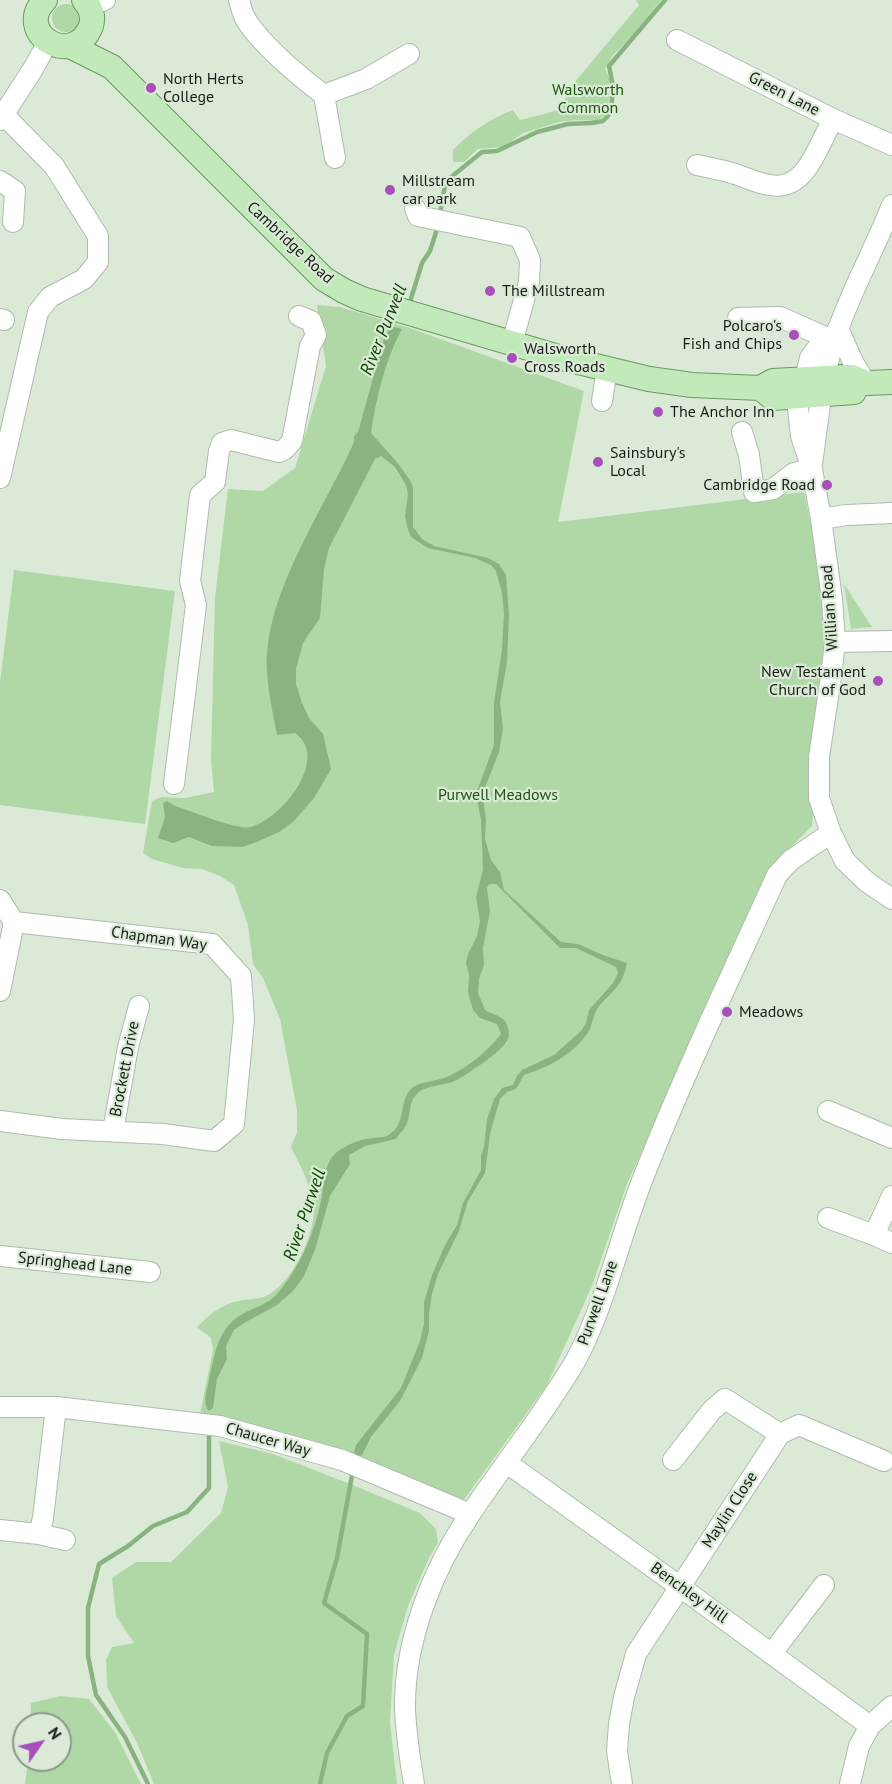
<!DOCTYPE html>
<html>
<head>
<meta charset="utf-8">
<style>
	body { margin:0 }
	#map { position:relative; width:892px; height:1784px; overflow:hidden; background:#dbead7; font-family:"PT Sans",sans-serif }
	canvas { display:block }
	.north { position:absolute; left:12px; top:1712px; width:60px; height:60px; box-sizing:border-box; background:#dbead7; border:2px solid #8d988a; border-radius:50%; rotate:56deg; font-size:16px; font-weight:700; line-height:24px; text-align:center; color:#181e17 }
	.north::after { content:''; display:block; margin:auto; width:21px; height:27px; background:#a84fbc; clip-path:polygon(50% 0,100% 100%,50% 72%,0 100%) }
</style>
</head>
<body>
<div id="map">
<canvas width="892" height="1784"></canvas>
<div class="north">N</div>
</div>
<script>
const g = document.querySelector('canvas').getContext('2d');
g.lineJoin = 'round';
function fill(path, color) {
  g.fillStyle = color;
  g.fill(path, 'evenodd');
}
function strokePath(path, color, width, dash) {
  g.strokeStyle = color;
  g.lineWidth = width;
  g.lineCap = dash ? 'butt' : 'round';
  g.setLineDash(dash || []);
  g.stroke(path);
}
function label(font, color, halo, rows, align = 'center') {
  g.font = font + ' "PT Sans",sans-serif';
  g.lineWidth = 4.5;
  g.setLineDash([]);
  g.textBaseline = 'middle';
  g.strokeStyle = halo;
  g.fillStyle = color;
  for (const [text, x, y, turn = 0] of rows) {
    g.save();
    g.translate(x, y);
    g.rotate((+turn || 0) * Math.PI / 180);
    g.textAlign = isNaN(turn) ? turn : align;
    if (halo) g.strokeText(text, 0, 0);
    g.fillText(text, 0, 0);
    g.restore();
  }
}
fill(new Path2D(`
	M 636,0 L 661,0 L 635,32 L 612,57 L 605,69 L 611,82 L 607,114 L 597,121 L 577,120 L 559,122 L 523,133 L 503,147 L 478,149 L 464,162 L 453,162 L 453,150 C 470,132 490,119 513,110 L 520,120 L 541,115 L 561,109 L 569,89 L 639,5 Z
	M52 18a14 14 0 1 1 28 0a14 14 0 1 1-28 0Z
	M 317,305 L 340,307 L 410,328 L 584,391 L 558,522 L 804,492 L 821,573 L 827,651 L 812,826 L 773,865 L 627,1184 L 592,1286 L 547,1385 L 463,1501 L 200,1414 L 213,1350 L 211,1338 L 197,1327 C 211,1313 223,1303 243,1300 C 250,1299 260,1299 266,1296 C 293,1284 320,1226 313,1198 C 308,1180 299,1163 291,1147 L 297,1132 L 297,1110 L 280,1019 L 263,978 L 253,964 L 248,925 L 234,885 L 220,876 L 202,869 L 183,868 L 152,859 L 143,853 L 152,801 L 161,797 L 185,798 L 214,792 L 211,760 L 215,597 L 228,489 L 263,491 L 295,468 L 326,366 Z
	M 14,570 L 175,591 L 145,824 L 0,805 L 0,682 Z
	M 844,584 L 872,627 L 851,629 Z
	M 219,1441 L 273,1454 L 350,1484 L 420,1513 L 436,1529 L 438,1543 L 429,1558 L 408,1606 L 394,1655 L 390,1722 L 397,1784 L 154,1784 L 137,1743 L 107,1687 L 106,1660 L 112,1647 L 134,1643 L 116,1616 L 112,1578 L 136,1562 L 171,1562 L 221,1513 L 228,1487 Z
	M 60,1696 L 89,1699 L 115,1732 L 141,1784 L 25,1784 L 28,1760 L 60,1760 L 60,1724 L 30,1724 L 31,1703 Z`), '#b0d8a7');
fill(new Path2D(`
	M 391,326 L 402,329 C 385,360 376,399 371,433 L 396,461 L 410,480 L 413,487 L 413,527 L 422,539 L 434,546 L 488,558 L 499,564 L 506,575 L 509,615 L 507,662 L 500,702 L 503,729 L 499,752 L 484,790 L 483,798 L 486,820 L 485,839 L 491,860 L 500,872 L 504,890 L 561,942 L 578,944 L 603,955 L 627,963 C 622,987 615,988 600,1005 C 594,1011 593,1023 589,1031 C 574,1054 549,1067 524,1075 L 516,1089 L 507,1092 L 500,1099 L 490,1134 L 485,1173 L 468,1201 L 459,1231 L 438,1274 L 432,1294 L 429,1315 L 429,1331 L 422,1358 L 400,1401 L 371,1437 L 362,1455 L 357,1458 L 354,1452 L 356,1445 L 401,1388 L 420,1341 L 424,1324 L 424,1302 L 432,1275 L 445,1245 L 457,1225 L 463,1203 L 481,1170 L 481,1156 L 484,1147 L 487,1119 L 494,1099 L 502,1088 L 513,1085 L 517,1076 L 522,1070 L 554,1055 L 581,1031 L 586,1023 L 589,1010 L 613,983 L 618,973 L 616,967 L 576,948 L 560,948 L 496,884 L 489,884 L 487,888 L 490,911 L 483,948 L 484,965 L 479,979 L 478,993 L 485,1010 C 491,1014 500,1015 505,1021 C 508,1025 510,1033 508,1039 C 503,1051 469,1073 457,1080 C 445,1086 428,1084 418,1093 C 408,1102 411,1113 407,1123 C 405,1129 399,1134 396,1139 L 365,1146 L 349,1155 L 350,1164 L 330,1196 L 315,1250 L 304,1276 L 293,1291 L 277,1305 L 246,1322 L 234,1330 L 226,1346 L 227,1359 L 217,1379 L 213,1408 L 209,1411 C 202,1403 207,1390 209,1380 C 215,1352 218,1326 246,1312 C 257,1307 269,1303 277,1294 C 301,1266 315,1232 322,1196 C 324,1183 324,1168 332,1157 C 341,1146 360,1139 373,1138 C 379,1137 386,1138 390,1134 C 406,1123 399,1103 410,1090 C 418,1081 433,1082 444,1078 C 465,1070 487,1052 501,1034 L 497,1024 L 480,1018 L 473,1010 L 468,992 L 469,975 L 466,963 L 468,954 L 477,936 L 480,921 L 476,897 L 483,869 L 481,820 L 476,794 L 494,745 L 494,702 L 502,650 L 504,613 L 502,593 L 496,571 L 491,565 L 475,558 L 428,548 L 411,537 L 408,530 L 405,516 L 408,494 L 406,485 L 395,467 L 381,456 L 375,459 L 329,548 L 324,569 L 320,618 L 303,643 L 296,669 L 296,684 L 302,703 L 309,718 L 323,734 L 331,769 L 314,798 L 294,821 L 279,832 L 257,842 L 242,847 L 212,846 L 189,837 L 173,843 L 158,838 L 165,817 L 163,803 L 167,801 L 175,806 C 192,811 236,830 250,827 C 281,820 331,758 295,733 L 277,735 C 273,714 268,692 267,671 C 263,595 324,510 354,442 L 354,436 L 358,432 L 384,339 Z`), '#89b480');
strokePath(new Path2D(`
	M 440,214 L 445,185 L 450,178 L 482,152 L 497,151 L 537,132 L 568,124 L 592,123 L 603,121 L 607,117 L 611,111 L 613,86 L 609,66 L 665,0
	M 409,305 L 422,263 L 430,251 L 438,226
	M 148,1784 L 125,1737 L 96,1695 L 88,1656 L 88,1608 L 99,1564 L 128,1546 L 153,1526 L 187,1512 L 209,1488 L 209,1430
	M 320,1784 L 327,1753 L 347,1716 L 363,1706 L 367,1634 L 324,1603 L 337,1558 L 353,1470`), '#89b480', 4.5);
const minor = new Path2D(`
	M 239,0 C 241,6 242,13 245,18 C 260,44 300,77 324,95 L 335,158
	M 89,6 L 105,0
	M 677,40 L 833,119 L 892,145
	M 324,95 L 366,79 L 409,54
	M 0,120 L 33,69 L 48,42
	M 697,165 C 710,168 725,170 738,175 C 765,185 788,197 809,165 C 818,151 825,134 833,119
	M 0,181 L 15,191 L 13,222
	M 415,208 L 418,216 L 520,237 L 530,260 L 529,282 L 512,343
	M 738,318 L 780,317 L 834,341
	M 0,319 L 4,320
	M 838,328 L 853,362 L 866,383
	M 834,341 L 818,347 L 810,358 L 798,409 L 801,436 L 812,469 L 821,519 L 832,599 L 835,642 L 831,677 L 819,757 L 819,798 L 831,833 L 845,861 L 867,882 L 892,899
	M 602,401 L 607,369
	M 742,432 L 749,455 L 754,492 L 773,489 L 794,473 L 812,469
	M 812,464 C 818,423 821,381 834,341 C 849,294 874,251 892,205
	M 0,478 L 38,312 L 50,297 L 84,279 L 98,262 L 98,236 L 54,166 L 4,115
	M 821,519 L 847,515 L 892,513
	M 835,642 L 892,641
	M 174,784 L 196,605 L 190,581 L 200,495 L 215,482 L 219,451 L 222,443 L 231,440 L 279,452 L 285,449 L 292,441 L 310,346 L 316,335 L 311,321 L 299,316
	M 0,900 L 14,922
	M 0,991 L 14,922
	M 828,1111 L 892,1138
	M 0,1121 L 62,1129 L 163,1134 L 214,1141 L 234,1124 L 244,1019 L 241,976 L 212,944 L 14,922
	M 113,1131 L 128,1047 L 139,1006
	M 892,1196 L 874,1235 L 892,1243
	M 828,1218 L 874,1235
	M 0,1256 L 150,1272
	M 0,1407 L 56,1407 L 220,1426 L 342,1460 L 470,1514
	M 673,1460 L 712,1410 L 725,1399 L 780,1434
	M 507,1463 L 679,1586 L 870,1726
	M 0,1530 L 39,1534 L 43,1518 L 56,1407
	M 39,1534 L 65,1540
	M 772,1653 L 824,1585
	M 414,1784 C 410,1759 406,1735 405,1709 C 404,1641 433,1568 471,1513 C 499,1471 530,1432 557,1390 C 564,1379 572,1368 578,1356 C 607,1300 621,1232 645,1173 C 685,1072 732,974 777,875 L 791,860 L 831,833
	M 622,1784 L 617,1751 L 619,1724 L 624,1697 L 636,1654 L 780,1434 L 799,1425 L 884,1461
	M 850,1784 L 859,1746 L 870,1726 L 892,1706`);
const major = new Path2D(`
	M 45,0 C 13,33 73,70 91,26 C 94,16 91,8 84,0
	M 70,46 L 112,67 L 324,279 L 344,291 L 362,299 L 562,358 L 649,379 L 692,385 L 760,388 L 773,381 L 844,377 L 852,377 L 866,383 L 892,382
	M 760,388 L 773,398 L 854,392`);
strokePath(minor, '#adbcaa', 22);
strokePath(major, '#6b9962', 26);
strokePath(minor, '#fff', 20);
strokePath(major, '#c1e9b9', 24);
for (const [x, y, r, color] of [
	[151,88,6,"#a84fbc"],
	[390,190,6,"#a84fbc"],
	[490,291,6,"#a84fbc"],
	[794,335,6,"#a84fbc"],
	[512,358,6,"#a84fbc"],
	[658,412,6,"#a84fbc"],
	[598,462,6,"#a84fbc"],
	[827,485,6,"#a84fbc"],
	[878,681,6,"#a84fbc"],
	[727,1012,6,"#a84fbc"]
]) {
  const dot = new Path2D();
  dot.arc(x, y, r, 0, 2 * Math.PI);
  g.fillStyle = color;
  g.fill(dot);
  strokePath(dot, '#dbead7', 2);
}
label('16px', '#181e17', '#dbead7', [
	["North Herts",163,79],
	["College",163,97],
	["Millstream",402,181],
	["car park",402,199],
	["The Millstream",502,291],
	["Polcaro's",782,326,"right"],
	["Fish and Chips",782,344,"right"],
	["Walsworth",524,349],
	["Cross Roads",524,367],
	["The Anchor Inn",670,412],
	["Sainsbury's",610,453],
	["Local",610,471],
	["Cambridge Road",815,485,"right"],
	["New Testament",866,672,"right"],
	["Church of God",866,690,"right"],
	["Meadows",739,1012]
], 'left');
label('16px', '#1d560f', '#dbead7', [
	["Walsworth",588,90],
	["Common",588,108],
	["Purwell Meadows",498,795]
]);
label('16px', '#181e17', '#dbead7', [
	["Green Lane",784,94,27],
	["Cambridge Road",290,243,43],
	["Willian Road",830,608,-94],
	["Chapman Way",159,939,8],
	["Brockett Drive",125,1069,-79],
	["Springhead Lane",75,1264,6],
	["Purwell Lane",598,1303,-70],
	["Chaucer Way",268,1440,16],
	["Maylin Close",730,1510,-57],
	["Benchley Hill",689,1593,36]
]);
label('italic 18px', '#0d4800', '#dbead7', [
	["River Purwell",384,330,-68],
	["River Purwell",305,1215,-71]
]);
</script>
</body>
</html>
